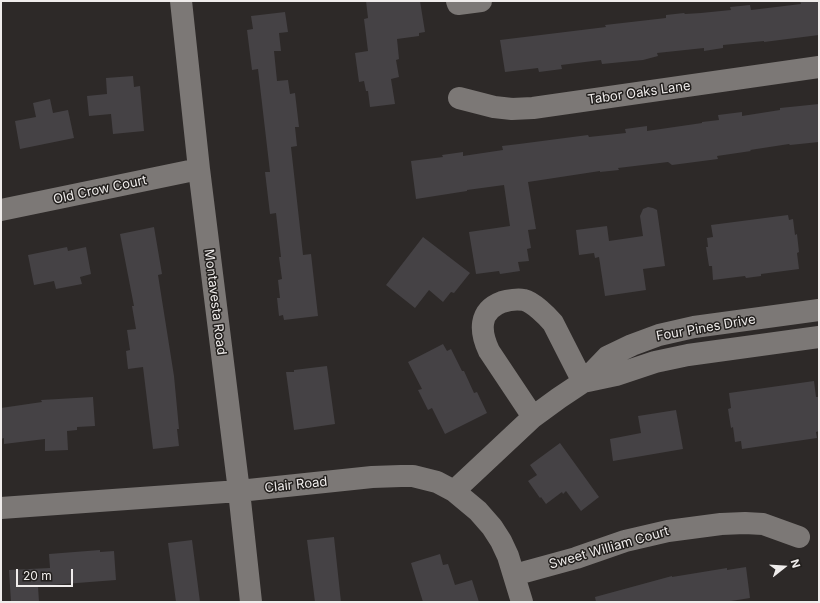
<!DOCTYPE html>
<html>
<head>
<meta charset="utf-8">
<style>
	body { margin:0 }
	#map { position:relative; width:820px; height:603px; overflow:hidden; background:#2d2928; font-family:Inter,sans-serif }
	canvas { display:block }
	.frame { position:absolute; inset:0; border:2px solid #efeceb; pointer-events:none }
	.north { position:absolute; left:764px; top:547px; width:40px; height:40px; -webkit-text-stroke:3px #23201e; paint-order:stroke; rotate:73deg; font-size:11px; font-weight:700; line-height:16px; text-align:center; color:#efeceb }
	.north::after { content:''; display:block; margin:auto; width:14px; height:18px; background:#efeceb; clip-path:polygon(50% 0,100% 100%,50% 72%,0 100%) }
	.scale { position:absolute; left:16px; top:569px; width:57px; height:18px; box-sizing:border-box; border:2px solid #efeceb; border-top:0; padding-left:5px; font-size:12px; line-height:14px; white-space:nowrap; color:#efeceb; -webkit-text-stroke:3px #23201e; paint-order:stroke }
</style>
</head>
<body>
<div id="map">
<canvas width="820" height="603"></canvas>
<div class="frame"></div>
<div class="north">N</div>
<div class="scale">20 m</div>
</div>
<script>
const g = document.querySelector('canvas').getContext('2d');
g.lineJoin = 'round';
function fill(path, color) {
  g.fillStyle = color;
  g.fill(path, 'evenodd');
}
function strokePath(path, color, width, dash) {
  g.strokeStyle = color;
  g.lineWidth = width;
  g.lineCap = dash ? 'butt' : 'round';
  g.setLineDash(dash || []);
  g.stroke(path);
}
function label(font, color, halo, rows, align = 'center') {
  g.font = font + ' Inter,sans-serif';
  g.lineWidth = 3;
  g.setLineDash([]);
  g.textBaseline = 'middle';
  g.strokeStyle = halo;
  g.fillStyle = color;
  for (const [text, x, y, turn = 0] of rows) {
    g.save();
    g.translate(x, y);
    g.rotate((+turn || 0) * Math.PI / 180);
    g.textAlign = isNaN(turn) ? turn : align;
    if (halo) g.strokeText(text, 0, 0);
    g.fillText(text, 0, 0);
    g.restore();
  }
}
fill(new Path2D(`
	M 366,1 L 420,1 L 425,32 L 419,33 L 419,36 L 397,39 L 399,59 L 396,60 L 399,77 L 391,79 L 395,104 L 370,107 L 368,91 L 366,91 L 364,81 L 359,82 L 355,53 L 368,51 L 364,19 L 368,18 Z
	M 800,1 L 819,1 L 819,35 L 764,42 L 764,41 L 723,45 L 723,48 L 704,51 L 704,48 L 657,53 L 658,56 L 643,60 L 602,64 L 601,60 L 561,65 L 562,69 L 539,72 L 538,68 L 505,72 L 500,40 L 606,27 L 605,25 L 666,18 L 666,15 L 684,13 L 685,14 L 701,13 L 731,10 L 730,7 L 750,5 L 751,10 L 801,4 Z
	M 285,12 L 288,32 L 279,33 L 281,51 L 274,51 L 277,81 L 288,80 L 290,94 L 295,93 L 299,127 L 295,127 L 297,146 L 291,147 L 303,255 L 311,254 L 318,316 L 284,320 L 283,315 L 279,316 L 277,298 L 280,298 L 278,280 L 282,279 L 279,257 L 281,257 L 276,213 L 270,214 L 265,172 L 270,172 L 258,69 L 252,70 L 247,30 L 253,29 L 251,16 Z
	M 133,76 L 134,87 L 140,86 L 144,131 L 113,134 L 111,114 L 89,116 L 87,96 L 107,94 L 106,78 Z
	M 50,99 L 53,113 L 68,110 L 74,138 L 20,149 L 15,121 L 36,117 L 33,103 Z
	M 819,104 L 819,142 L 790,145 L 789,144 L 750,150 L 751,151 L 717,156 L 718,159 L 672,165 L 668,162 L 618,168 L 619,170 L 600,172 L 600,171 L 528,182 L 536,229 L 528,230 L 531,248 L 527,249 L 529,261 L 518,262 L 520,271 L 500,274 L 499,271 L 476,274 L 469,232 L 510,226 L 504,185 L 467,190 L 467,191 L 416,199 L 411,161 L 443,157 L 442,155 L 463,152 L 463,156 L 503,150 L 502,146 L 519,144 L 588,135 L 589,137 L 626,133 L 625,129 L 647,126 L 647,131 L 702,123 L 702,122 L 719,120 L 718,115 L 742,112 L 742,116 L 780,110 L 780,108 Z
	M 648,207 L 653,208 L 657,210 L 665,266 L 643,269 L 646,290 L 605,296 L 599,257 L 595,258 L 594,253 L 579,255 L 576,230 L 607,226 L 609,241 L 643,236 L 640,216 L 643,209 Z
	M 788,215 L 789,220 L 793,219 L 795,235 L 797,234 L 799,252 L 797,253 L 799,269 L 761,274 L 761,276 L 746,278 L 745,276 L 713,280 L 712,266 L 709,266 L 706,247 L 708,247 L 707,238 L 713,237 L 711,225 Z
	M 154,227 L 162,274 L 158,275 L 174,376 L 179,429 L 177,429 L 179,446 L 153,449 L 143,367 L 128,369 L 126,351 L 130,350 L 127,330 L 136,329 L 132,306 L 134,306 L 120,234 Z
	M 423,237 L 470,273 L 454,293 L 451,292 L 443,302 L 429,290 L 415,308 L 386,285 Z
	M 67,247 L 68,251 L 86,247 L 91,274 L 80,277 L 82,284 L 56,289 L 54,281 L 34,285 L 28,255 Z
	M 443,344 L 447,351 L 451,349 L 462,371 L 464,371 L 474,393 L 477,392 L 487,413 L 445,434 L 432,408 L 428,410 L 418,390 L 422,389 L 408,362 Z
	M 327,366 L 335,424 L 294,430 L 286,372 L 294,372 L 294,370 Z
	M 814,381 L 816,397 L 818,397 L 819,404 L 819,431 L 816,432 L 817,438 L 742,449 L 741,441 L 735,442 L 733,427 L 731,428 L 728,409 L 731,408 L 729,393 Z
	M 93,397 L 95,426 L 77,427 L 77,430 L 67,431 L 68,450 L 45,451 L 45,439 L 4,444 L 4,438 L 1,439 L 1,408 L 42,402 L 41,400 Z
	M 676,410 L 683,449 L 613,461 L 610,439 L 641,433 L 638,416 Z
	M 560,443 L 599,497 L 581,511 L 566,491 L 563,494 L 562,492 L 546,504 L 541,497 L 540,498 L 528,481 L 537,475 L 530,465 Z
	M 334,537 L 341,602 L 315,602 L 307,540 Z
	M 192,540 L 200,602 L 176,602 L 168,543 Z
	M 100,550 L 100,552 L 114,551 L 116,580 L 38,586 L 39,602 L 11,602 L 9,570 L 50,568 L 49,554 Z
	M 440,554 L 443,565 L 448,564 L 455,585 L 472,580 L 479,602 L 423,602 L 411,563 Z
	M 746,567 L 750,598 L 725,602 L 596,602 L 595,597 L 672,576 L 672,577 L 727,568 L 727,570 Z`), '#454245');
strokePath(new Path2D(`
	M 181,1 L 199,169 L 239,491 L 251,602
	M 457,1 L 458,4 L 481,1
	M 459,98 L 494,107 L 512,109 L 533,108 L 819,67
	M 1,210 L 199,169
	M 583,382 L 616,375 L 655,362 L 688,355 L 819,337
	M 533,417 L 489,351 C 480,332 478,311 502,302 C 508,300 518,299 524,300 C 533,302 547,316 553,323 L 583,382
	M 454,491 L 533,417 L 559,398 L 583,382 L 607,357 L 632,345 L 659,335 L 694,327 L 819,310
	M 1,508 L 239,491 L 372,477 L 401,476 L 413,476 L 437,482 L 454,491 L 478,511 L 492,527 L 501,541 L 508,556 L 522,602
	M 514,575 L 576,558 L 625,541 L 668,531 L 721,524 L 745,523 L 763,524 L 799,537`), '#7c7876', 22);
label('13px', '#efeceb', '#23201e', [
	["Tabor Oaks Lane",639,93,-8],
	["Old Crow Court",100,190,-12],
	["Montavesta Road",215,302,83],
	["Four Pines Drive",706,328,-10],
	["Clair Road",296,485,-6],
	["Sweet William Court",609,548,-16]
]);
</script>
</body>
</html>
